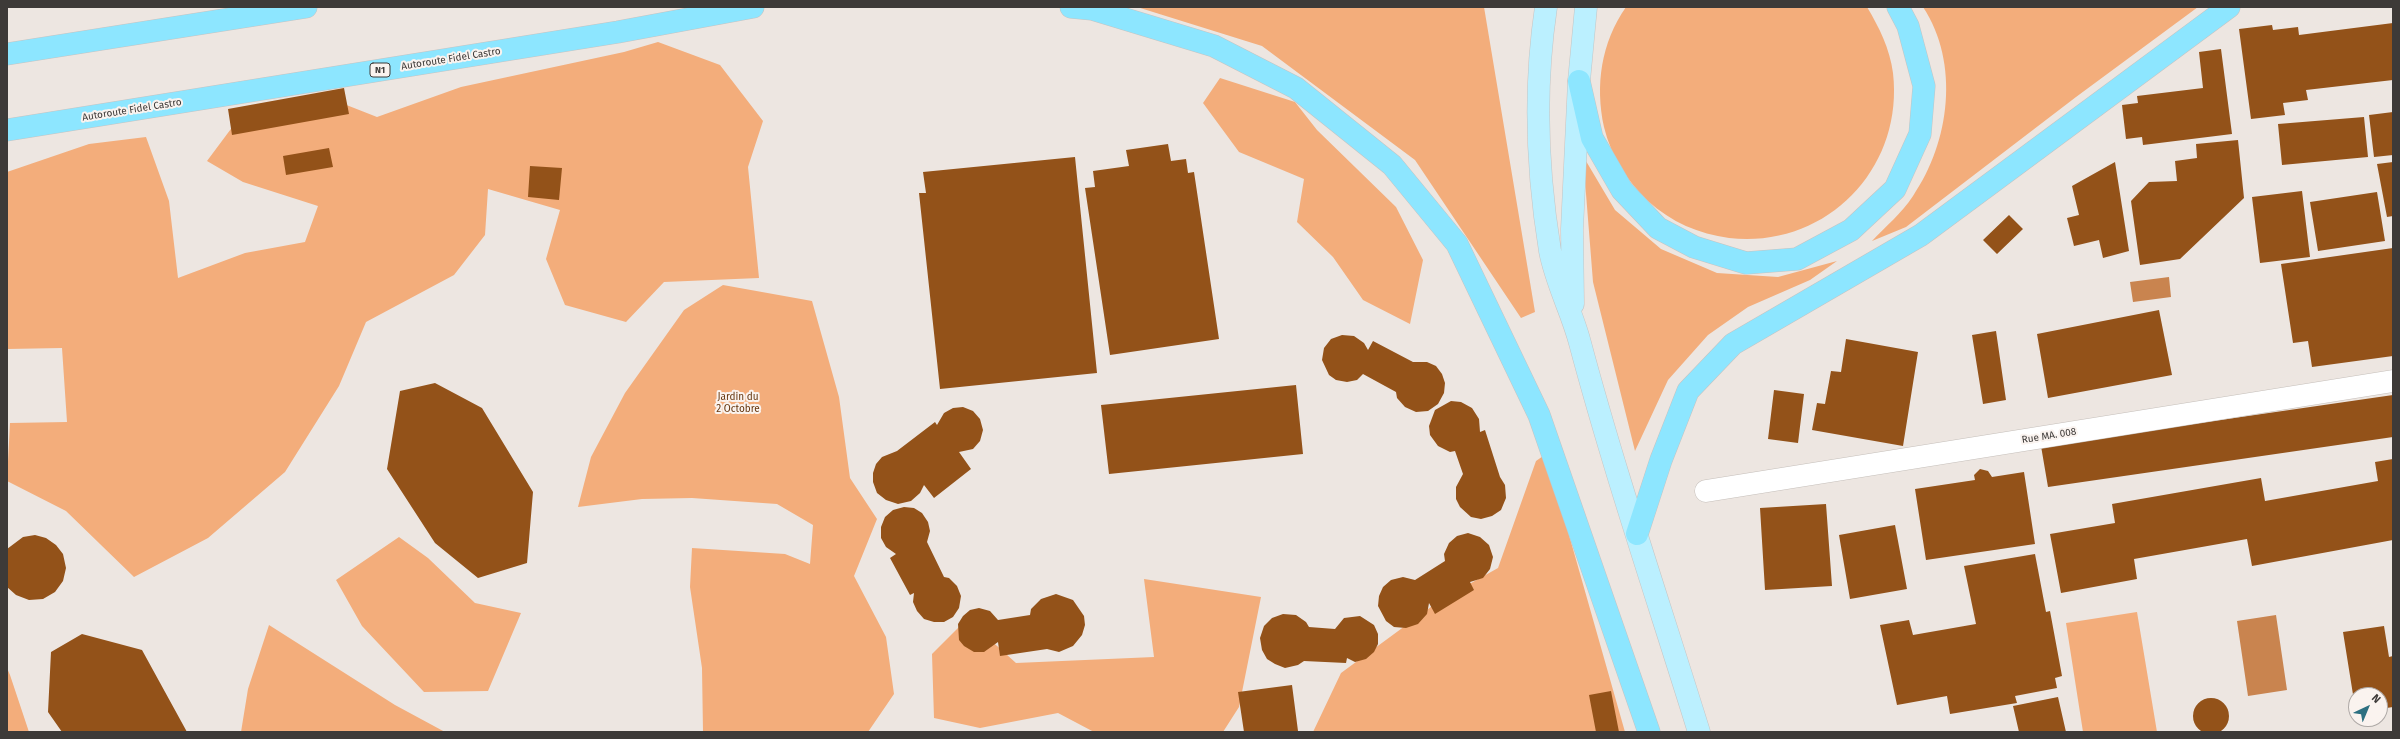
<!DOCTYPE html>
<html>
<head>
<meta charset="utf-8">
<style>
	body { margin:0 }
	#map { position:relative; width:2400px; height:739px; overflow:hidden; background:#ede6e1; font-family:"Fira Sans",sans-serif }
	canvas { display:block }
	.frame { position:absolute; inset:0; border:8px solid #3d3a38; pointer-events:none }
	.north { position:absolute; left:2348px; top:687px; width:40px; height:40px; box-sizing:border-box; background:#faf3ef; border:1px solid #aea9a6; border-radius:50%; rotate:44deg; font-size:11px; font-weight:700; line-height:16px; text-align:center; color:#3d3a38 }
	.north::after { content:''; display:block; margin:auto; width:14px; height:18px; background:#2d7081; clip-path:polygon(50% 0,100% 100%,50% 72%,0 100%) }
</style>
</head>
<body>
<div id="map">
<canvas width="2400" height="739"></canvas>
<div class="frame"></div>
<div class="north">N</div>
</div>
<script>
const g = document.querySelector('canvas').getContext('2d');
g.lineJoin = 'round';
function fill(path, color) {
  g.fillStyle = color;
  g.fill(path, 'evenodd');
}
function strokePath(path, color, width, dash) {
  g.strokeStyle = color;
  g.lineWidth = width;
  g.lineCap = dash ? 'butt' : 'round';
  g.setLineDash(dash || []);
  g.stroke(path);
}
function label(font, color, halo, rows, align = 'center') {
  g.font = font + ' "Fira Sans",sans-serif';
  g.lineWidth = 4;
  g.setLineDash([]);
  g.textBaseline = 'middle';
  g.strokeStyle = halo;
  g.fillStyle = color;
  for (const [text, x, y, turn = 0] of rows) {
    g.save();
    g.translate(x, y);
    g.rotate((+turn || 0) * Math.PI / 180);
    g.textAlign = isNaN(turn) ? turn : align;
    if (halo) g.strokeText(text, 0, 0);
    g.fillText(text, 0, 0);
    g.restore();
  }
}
fill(new Path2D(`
	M 1137,7 L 1484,7 L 1535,312 L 1521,318 L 1415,160 L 1262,46 Z
	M 1626,7 L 1867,7 C 1879,27 1890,49 1893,73 C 1904,169 1826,249 1729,238 C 1699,234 1671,222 1648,201 C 1627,181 1611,156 1604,127 C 1595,85 1601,43 1626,7 Z
	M 1923,7 L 2198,7 L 2076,97 L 1906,227 L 1872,241 C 1885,227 1902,213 1913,196 C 1950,142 1960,63 1923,7 Z
	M 658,42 L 720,65 L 763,121 L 748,167 L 759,278 L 664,282 L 626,322 L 565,305 L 546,259 L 560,210 L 488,189 L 485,235 L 454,275 L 366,322 L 339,386 L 285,472 L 208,538 L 134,577 L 66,511 L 7,481 L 10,423 L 67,422 L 62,348 L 7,349 L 7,172 L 89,144 L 146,137 L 169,201 L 178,278 L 245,253 L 305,242 L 318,206 L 243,182 L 207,161 L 245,110 L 321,95 L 377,117 L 461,87 L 624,52 Z
	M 1220,78 L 1295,102 L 1317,130 L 1396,207 L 1423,260 L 1410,324 L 1363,300 L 1333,257 L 1297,222 L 1304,179 L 1239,152 L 1203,103 Z
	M 1583,156 L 1615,210 L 1661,249 L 1717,273 L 1778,277 L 1837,261 L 1810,280 L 1748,307 L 1708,335 L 1668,380 L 1635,451 L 1593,282 Z
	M 723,285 L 812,301 L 839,397 L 850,478 L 877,519 L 854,576 L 886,637 L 894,694 L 868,732 L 703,732 L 702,668 L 690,587 L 692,548 L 785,554 L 810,564 L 813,525 L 777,504 L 692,498 L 642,499 L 578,507 L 591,457 L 625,393 L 684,310 Z
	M 1546,454 L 1625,732 L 1313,732 L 1341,673 L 1439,601 L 1498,568 L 1536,461 Z
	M 399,537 L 428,558 L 475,603 L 521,613 L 488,691 L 424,692 L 362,626 L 336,580 Z
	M 1144,579 L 1261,597 L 1239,707 L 1223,732 L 1094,732 L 1058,713 L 980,728 L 934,718 L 932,654 L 967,619 L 1016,663 L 1154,657 Z
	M 2137,612 L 2157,732 L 2083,732 L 2066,623 Z
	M 269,625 L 395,705 L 445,732 L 241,732 L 248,689 Z
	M 7,668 L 10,675 L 29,732 L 7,732 Z`), '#f3ad7b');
fill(new Path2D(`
	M 2169,277 L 2171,297 L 2133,302 L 2130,282 Z
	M 2276,615 L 2287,690 L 2248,696 L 2237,621 Z`), '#c9844f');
fill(new Path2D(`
	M 2393,23 L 2393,80 L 2306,90 L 2308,100 L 2283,103 L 2285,115 L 2251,119 L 2239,29 L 2272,25 L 2273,30 L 2298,27 L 2299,35 Z
	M 2221,49 L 2232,134 L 2143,145 L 2142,137 L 2126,139 L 2122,105 L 2138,103 L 2137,96 L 2203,88 L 2199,52 Z
	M 344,88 L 349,114 L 232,135 L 228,109 Z
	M 2393,112 L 2393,155 L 2374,157 L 2369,115 Z
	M 2364,117 L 2368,157 L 2282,165 L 2278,124 Z
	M 2238,140 L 2244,198 L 2180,259 L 2140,265 L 2131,201 L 2149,182 L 2177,181 L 2175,161 L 2197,158 L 2196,144 Z
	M 1168,144 L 1171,161 L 1186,159 L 1188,173 L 1194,172 L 1219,339 L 1110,355 L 1085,188 L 1095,187 L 1093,171 L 1129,166 L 1126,150 Z
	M 329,148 L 333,167 L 286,175 L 283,156 Z
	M 1075,157 L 1097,373 L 940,389 L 919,193 L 926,193 L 923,172 Z
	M 2115,162 L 2129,251 L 2103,258 L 2099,240 L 2074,246 L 2067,218 L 2079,215 L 2072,186 Z
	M 2393,162 L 2393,216 L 2387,217 L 2377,164 Z
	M 530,166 L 562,168 L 559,200 L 528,197 Z
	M 2302,191 L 2310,257 L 2260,263 L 2252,197 Z
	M 2377,192 L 2385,241 L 2318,251 L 2310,202 Z
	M 2009,215 L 2023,229 L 1997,254 L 1983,240 Z
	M 2393,248 L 2393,356 L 2312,367 L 2308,341 L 2293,343 L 2281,264 Z
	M 2159,310 L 2172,375 L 2048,398 L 2037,334 Z
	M 1996,331 L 2006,400 L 1983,404 L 1972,335 Z
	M 1342,335 L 1354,336 L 1364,343 L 1368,350 L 1373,341 L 1413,362 L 1427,362 L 1436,366 L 1442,374 L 1445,383 L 1444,393 L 1438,404 L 1428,411 L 1416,412 L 1405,407 L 1397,398 L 1396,392 L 1363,374 L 1357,380 L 1347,382 L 1336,380 L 1329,375 L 1322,360 L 1324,348 L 1331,339 Z
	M 1846,339 L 1918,352 L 1903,446 L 1812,430 L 1817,403 L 1825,404 L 1831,371 L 1841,372 Z
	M 435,383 L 482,408 L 533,492 L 527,563 L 478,578 L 435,543 L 387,469 L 400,391 Z
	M 1296,385 L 1303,454 L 1109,474 L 1101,405 Z
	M 1774,390 L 1804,394 L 1798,443 L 1768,439 Z
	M 2393,395 L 2393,437 L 2048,487 L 2041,446 Z
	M 1451,401 L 1461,402 L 1472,408 L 1479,419 L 1480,432 L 1485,430 L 1500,477 L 1505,485 L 1506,498 L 1501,510 L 1492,516 L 1481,519 L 1471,517 L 1460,507 L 1456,499 L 1456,487 L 1463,474 L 1455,451 L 1450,452 L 1438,446 L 1430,435 L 1429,426 L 1435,410 Z
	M 963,407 L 973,411 L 980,419 L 983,430 L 980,441 L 973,449 L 959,452 L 971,469 L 934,498 L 924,485 L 920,493 L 911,501 L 898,504 L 886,500 L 877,493 L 873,482 L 873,473 L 876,464 L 882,457 L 897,451 L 935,422 L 937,425 L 944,413 L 953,408 Z
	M 2393,459 L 2393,540 L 2252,566 L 2247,539 L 2134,559 L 2137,579 L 2061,593 L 2050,534 L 2115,523 L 2112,504 L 2261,478 L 2265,501 L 2378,481 L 2375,462 Z
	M 1980,469 L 1988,471 L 1992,477 L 2024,472 L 2035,544 L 1926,560 L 1915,489 L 1975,480 L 1974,475 Z
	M 1826,504 L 1832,586 L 1765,590 L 1760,508 Z
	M 904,507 L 914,508 L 922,513 L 928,522 L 930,531 L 927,542 L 944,577 L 949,578 L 957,586 L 961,596 L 959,608 L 953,617 L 944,622 L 934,622 L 924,619 L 917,611 L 913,602 L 914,593 L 910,595 L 890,558 L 896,554 L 886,547 L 881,538 L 881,527 L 885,517 L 893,510 Z
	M 1895,525 L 1907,589 L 1850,599 L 1839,535 Z
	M 1468,533 L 1480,537 L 1489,545 L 1493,557 L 1490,569 L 1483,578 L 1470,582 L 1474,590 L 1435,614 L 1429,603 L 1427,614 L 1418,624 L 1406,628 L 1394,627 L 1386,621 L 1378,606 L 1379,596 L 1383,587 L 1391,580 L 1403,577 L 1415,580 L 1445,561 L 1444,554 L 1449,543 L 1457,536 Z
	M 35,535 L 46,538 L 56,545 L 63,554 L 66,568 L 63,581 L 55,592 L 43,599 L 29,600 L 16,595 L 7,587 L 7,549 L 23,537 Z
	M 2035,554 L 2046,612 L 2050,611 L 2062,676 L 2055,678 L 2057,688 L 2015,696 L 2017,703 L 1950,714 L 1947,696 L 1897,705 L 1880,625 L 1909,620 L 1913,635 L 1976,624 L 1964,566 Z
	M 1056,594 L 1073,600 L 1084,616 L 1085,625 L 1082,635 L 1073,646 L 1059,652 L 1047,649 L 1000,656 L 998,642 L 984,652 L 974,652 L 964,646 L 959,640 L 958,624 L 963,616 L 970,610 L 979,608 L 990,611 L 998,620 L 1030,615 L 1031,609 L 1041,599 Z
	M 1283,614 L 1296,615 L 1306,622 L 1309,627 L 1335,629 L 1344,618 L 1360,616 L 1374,625 L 1378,634 L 1378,644 L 1374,652 L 1366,659 L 1355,662 L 1347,658 L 1346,663 L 1304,661 L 1298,665 L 1285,668 L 1275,664 L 1267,659 L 1262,650 L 1260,638 L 1264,626 L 1272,618 Z
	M 2384,626 L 2389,657 L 2393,656 L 2393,707 L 2380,709 L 2380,695 L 2356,695 L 2355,707 L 2343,632 Z
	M 82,634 L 142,650 L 187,732 L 62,732 L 48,712 L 51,652 Z
	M 1292,685 L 1298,731 L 1244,732 L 1238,692 Z
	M 1611,691 L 1619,732 L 1596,732 L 1589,695 Z
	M 2058,697 L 2066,732 L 2019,732 L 2013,706 Z
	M2193 716a18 18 0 1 1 36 0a18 18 0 1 1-36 0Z`), '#935219');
const street = new Path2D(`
	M 1706,491 L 2393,381`);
const primary = new Path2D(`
	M 1546,7 C 1534,87 1537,171 1550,251 C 1556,283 1572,312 1580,343 C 1615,474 1659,603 1699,732
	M 1573,304 L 1572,229 L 1579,81 L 1586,7`);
const highway = new Path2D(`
	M 1071,7 L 1092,9 L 1214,46 L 1296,88 L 1392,165 L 1457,244 L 1539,415 L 1649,732
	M 7,54 L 306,7
	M 1579,81 L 1592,138 L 1622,190 L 1658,228 L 1694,247 L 1746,263 L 1797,259 L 1851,230 L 1895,189 L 1920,134 L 1924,86 L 1908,26 L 1898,7
	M 7,130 L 618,32 L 753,7
	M 1637,534 L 1661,460 L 1688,391 L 1733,344 L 1921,235 L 2229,7`);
strokePath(street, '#c5bfba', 23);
strokePath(primary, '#c5c4c3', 23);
strokePath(highway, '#c5c4c3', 23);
strokePath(street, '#fff', 22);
strokePath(primary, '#bbf0ff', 22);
strokePath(highway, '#8de6ff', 22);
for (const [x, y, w] of [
	[380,70,20]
]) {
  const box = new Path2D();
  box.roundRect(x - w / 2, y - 7, w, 14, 3);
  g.fillStyle = '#faf3ef';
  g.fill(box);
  strokePath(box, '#3d3a38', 1);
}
label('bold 9px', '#3d3a38', null, [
	["N1",380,70]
]);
label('10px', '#3d3a38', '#faf3ef', [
	["Autoroute Fidel Castro",451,59,-9],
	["Autoroute Fidel Castro",132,110,-9],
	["Rue MA. 008",2049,436,-9]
]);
label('10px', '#65360e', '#faf3ef', [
	["Jardin du",738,397],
	["2 Octobre",738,409]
]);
</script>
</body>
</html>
